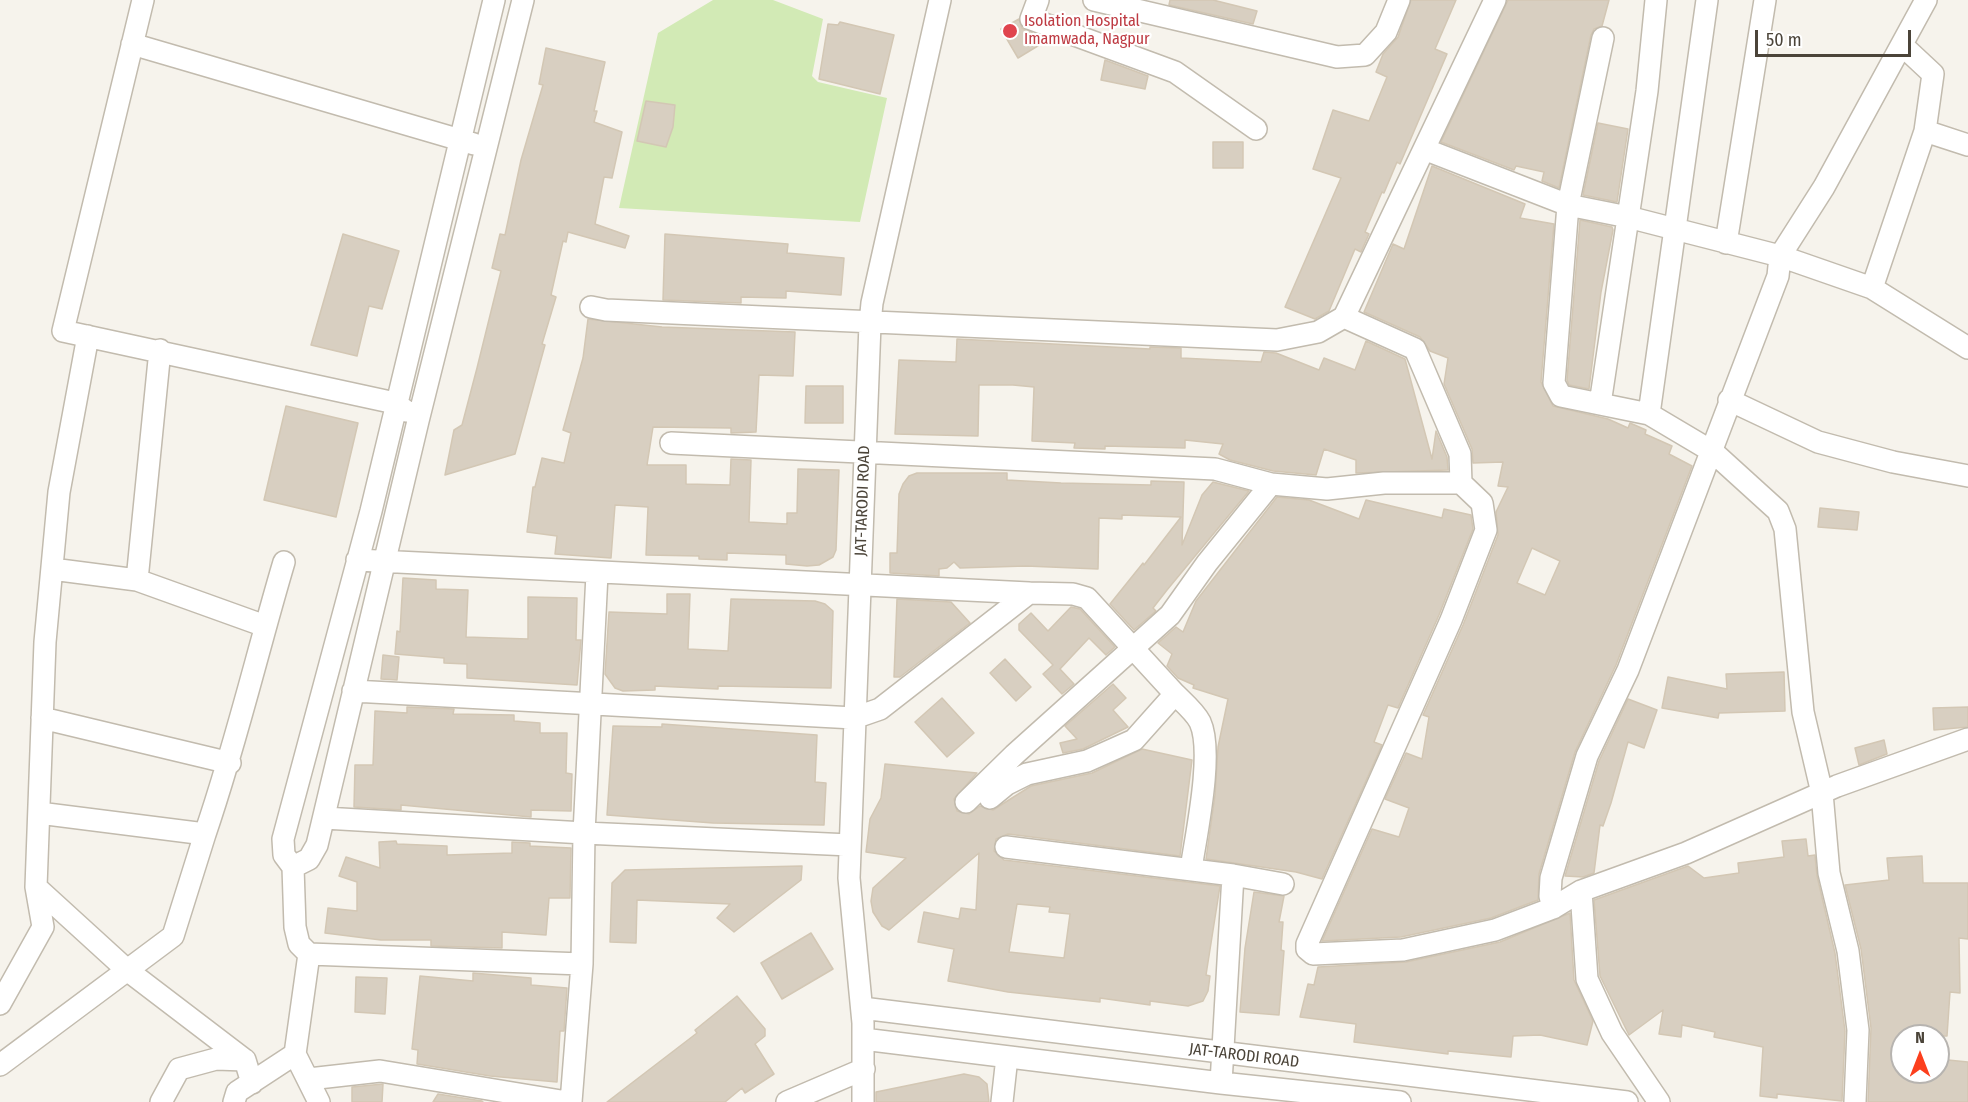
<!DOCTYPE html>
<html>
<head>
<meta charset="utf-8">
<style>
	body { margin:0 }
	#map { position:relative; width:1968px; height:1102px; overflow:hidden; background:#f6f3ec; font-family:"Fira Sans Condensed",sans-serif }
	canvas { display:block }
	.north { position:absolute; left:1890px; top:1024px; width:60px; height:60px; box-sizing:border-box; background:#fff; border:2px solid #b7b4b0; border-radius:50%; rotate:0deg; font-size:16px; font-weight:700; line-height:24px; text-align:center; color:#4b4439 }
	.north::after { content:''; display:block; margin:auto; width:21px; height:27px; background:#fc3f1d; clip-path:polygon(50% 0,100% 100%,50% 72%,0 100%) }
	.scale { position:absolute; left:1755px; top:30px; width:156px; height:27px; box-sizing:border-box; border:3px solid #4b4439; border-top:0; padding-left:8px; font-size:18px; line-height:21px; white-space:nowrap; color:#4b4439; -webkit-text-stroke:4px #fff; paint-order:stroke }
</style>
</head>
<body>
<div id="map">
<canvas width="1968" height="1102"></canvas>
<div class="north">N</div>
<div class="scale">50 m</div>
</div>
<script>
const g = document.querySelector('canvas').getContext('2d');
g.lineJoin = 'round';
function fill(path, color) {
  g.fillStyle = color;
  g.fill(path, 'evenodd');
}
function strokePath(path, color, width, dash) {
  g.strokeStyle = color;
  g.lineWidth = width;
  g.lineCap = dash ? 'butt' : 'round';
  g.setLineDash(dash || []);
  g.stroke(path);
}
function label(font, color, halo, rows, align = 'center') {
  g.font = font + ' "Fira Sans Condensed",sans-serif';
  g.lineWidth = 4.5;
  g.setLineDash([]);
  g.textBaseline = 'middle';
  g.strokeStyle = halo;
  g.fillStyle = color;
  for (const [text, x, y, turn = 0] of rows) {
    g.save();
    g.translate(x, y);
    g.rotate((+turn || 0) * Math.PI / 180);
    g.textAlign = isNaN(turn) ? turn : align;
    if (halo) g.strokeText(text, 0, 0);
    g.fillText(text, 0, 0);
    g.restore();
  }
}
fill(new Path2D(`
	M 713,0 L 773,0 L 823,19 L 812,76 L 818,82 L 887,98 L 860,222 L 619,208 L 658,33 Z`), '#d2eab5');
const building = new Path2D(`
	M 1170,0 L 1213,0 L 1257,11 L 1253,24 L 1169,5 Z
	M 1411,0 L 1456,0 L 1435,49 L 1447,54 L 1400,164 L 1397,162 L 1384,193 L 1382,192 L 1365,232 L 1369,234 L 1361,252 L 1355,249 L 1329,311 L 1315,319 L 1285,307 L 1341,178 L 1313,169 L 1333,110 L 1369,121 L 1387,77 L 1376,72 L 1383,54 L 1398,37 Z
	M 1508,0 L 1609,0 L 1602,26 L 1594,29 L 1591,35 L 1559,188 L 1542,181 L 1544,172 L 1516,166 L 1514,170 L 1441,142 Z
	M 1019,19 L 1022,28 L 1035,34 L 1041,44 L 1018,58 L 1001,29 Z
	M 840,22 L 894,35 L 880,94 L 819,79 L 828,24 L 838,25 Z
	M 546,48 L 605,62 L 594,111 L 597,111 L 594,122 L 622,132 L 612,178 L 604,177 L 595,224 L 629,236 L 625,248 L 568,232 L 566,242 L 563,241 L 551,295 L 556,297 L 542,344 L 545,345 L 515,454 L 445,475 L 454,430 L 462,425 L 477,368 L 501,271 L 492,268 L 500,234 L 505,235 L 521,160 L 543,85 L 539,84 Z
	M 1105,60 L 1148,76 L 1145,89 L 1101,80 Z
	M 646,101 L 675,105 L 673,127 L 666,147 L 637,141 Z
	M 1598,123 L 1628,129 L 1617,202 L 1583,195 Z
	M 1213,142 L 1243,142 L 1243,168 L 1213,168 Z
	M 1432,166 L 1525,204 L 1520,218 L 1554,224 L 1541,382 L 1553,406 L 1608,419 L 1628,428 L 1630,423 L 1646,430 L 1645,434 L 1672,446 L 1669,454 L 1692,466 L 1616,665 L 1575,752 L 1539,874 L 1538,900 L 1491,918 L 1401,937 L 1322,941 L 1372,829 L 1399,837 L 1409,808 L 1385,799 L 1406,753 L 1422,759 L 1429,717 L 1423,715 L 1463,625 L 1498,535 L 1496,512 L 1508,487 L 1498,486 L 1503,462 L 1473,463 L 1472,449 L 1444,384 L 1448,358 L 1430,351 L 1420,337 L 1364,312 L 1393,244 L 1404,249 ZM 1532,548 L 1560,561 L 1545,595 L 1517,583 Z
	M 1580,220 L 1612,227 L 1613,230 L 1601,292 L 1589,389 L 1569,385 L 1567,380 Z
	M 343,234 L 399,251 L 382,309 L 369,306 L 357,356 L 311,345 Z
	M 665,234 L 788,244 L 787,253 L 844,258 L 841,295 L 786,291 L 786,298 L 741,297 L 741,303 L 663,300 Z
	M 588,319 L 662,327 L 795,332 L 793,376 L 759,375 L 756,432 L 731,433 L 731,428 L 653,427 L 647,465 L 686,465 L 686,484 L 730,485 L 731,459 L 751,460 L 749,522 L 787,524 L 787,513 L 797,513 L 798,469 L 839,470 L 836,550 L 833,557 L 819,565 L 807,566 L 786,564 L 786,555 L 727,553 L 727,560 L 699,559 L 699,556 L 646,555 L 648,507 L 615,505 L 611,558 L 555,554 L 557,536 L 527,532 L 533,487 L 535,487 L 542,458 L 564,463 L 571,433 L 563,430 L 583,358 Z
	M 957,339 L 1150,349 L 1150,347 L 1181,348 L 1181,358 L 1261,362 L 1264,352 L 1276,353 L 1319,370 L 1324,358 L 1355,370 L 1366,341 L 1405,359 L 1432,459 L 1436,431 L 1447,457 L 1448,470 L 1356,473 L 1356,460 L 1324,449 L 1316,475 L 1273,471 L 1230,460 L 1219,454 L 1223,444 L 1185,440 L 1185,448 L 1105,446 L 1105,449 L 1074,448 L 1075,443 L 1032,441 L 1034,387 L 1013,385 L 979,385 L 978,436 L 895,434 L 899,360 L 956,362 Z
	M 806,386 L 843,386 L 843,423 L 805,423 Z
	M 286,406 L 358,423 L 336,517 L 264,500 Z
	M 917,473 L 1007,473 L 1007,480 L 1061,483 L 1151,485 L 1151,481 L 1184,482 L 1182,545 L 1202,495 L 1213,482 L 1249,491 L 1167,590 L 1153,608 L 1156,611 L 1134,630 L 1110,604 L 1143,563 L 1144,565 L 1181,517 L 1122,515 L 1122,519 L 1099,518 L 1098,569 L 1026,566 L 960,568 L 954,562 L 947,568 L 939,569 L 939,576 L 890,573 L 890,553 L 897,553 L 899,494 L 903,484 L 909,476 Z
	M 1277,497 L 1309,500 L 1359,519 L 1366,500 L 1442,518 L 1444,509 L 1471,515 L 1473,529 L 1439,615 L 1398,708 L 1388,705 L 1374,742 L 1382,745 L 1322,879 L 1296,872 L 1206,859 L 1215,795 L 1218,747 L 1228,699 L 1193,688 L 1194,685 L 1178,678 L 1167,666 L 1172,654 L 1158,643 L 1176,627 L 1183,632 L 1196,601 Z
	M 1820,508 L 1859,512 L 1857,530 L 1818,527 Z
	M 403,578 L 436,580 L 436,589 L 468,590 L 466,637 L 528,639 L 528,597 L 577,598 L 576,640 L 581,640 L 577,685 L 467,678 L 467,664 L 444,663 L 444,658 L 395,654 L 397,631 L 400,632 Z
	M 667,594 L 690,594 L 688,649 L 728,651 L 731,599 L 815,601 L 825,604 L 833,611 L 831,688 L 718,686 L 718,689 L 655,686 L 655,690 L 623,691 L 615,688 L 605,674 L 609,612 L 667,614 Z
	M 897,599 L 951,602 L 970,623 L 900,677 L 894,677 Z
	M 1071,607 L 1080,609 L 1115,647 L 1106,655 L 1089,638 L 1060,669 L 1074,684 L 1062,694 L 1043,674 L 1053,665 L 1019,630 L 1019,624 L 1031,613 L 1048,631 Z
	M 383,655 L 399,657 L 397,680 L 381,679 Z
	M 1005,659 L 1031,687 L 1016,701 L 990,673 Z
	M 1784,672 L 1785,711 L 1719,713 L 1718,718 L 1662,708 L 1668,677 L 1727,689 L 1726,674 Z
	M 1113,684 L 1126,698 L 1113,710 L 1128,727 L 1083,749 L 1063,753 L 1060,743 L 1077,739 L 1065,726 Z
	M 942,698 L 974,733 L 947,757 L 915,722 Z
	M 1628,699 L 1657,710 L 1644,748 L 1628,742 L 1611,803 L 1603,826 L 1600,825 L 1594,873 L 1583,877 L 1565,876 L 1599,761 Z
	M 407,707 L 454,709 L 453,714 L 514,715 L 514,721 L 540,723 L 540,733 L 567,733 L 566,773 L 572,774 L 571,811 L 531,810 L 531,817 L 401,805 L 401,810 L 354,807 L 355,765 L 373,765 L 375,711 L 407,713 Z
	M 1968,707 L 1968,727 L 1934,730 L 1933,708 Z
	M 662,724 L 817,735 L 815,782 L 826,783 L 824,825 L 713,823 L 607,815 L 613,726 L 662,727 Z
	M 1884,740 L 1887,754 L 1859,765 L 1855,748 Z
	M 1142,749 L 1192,760 L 1180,856 L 1008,834 L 996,839 L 994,851 L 1004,860 L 1220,886 L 1206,975 L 1210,976 L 1208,991 L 1203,1001 L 1188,1006 L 1150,1001 L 1150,1005 L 1100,998 L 1100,1002 L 1008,992 L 948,981 L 954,949 L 918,942 L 924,912 L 959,919 L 961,908 L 976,910 L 979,853 L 889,930 L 882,926 L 873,912 L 871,901 L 873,888 L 906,858 L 866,852 L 870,819 L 881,798 L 885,764 L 977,773 L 954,799 L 957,811 L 969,814 L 980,806 L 993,810 L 1031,786 L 1092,773 ZM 1017,904 L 1050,907 L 1049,912 L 1070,914 L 1064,958 L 1009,952 Z
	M 1806,839 L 1808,856 L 1815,855 L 1817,876 L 1835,953 L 1845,1031 L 1842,1101 L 1777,1094 L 1777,1098 L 1760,1096 L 1763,1047 L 1714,1037 L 1715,1032 L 1682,1025 L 1681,1037 L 1659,1034 L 1663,1010 L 1629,1035 L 1600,976 L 1594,900 L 1688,866 L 1704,878 L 1739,873 L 1738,863 L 1784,857 L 1782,841 Z
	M 396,841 L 397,844 L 447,846 L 447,855 L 512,853 L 512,842 L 530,843 L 530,846 L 571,848 L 570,898 L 549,898 L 546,935 L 502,932 L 502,948 L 431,946 L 431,940 L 381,940 L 325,933 L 328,908 L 357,911 L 357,882 L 339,876 L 346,857 L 380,868 L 379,842 Z
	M 1922,856 L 1923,883 L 1968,883 L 1968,939 L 1959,938 L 1960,993 L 1950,992 L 1947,1036 L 1902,1036 L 1902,1072 L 1938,1072 L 1938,1059 L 1968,1062 L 1968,1102 L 1868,1102 L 1871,1028 L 1861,949 L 1845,885 L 1889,880 L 1887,858 Z
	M 802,866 L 801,880 L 734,932 L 717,918 L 730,904 L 637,900 L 636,943 L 610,942 L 612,883 L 625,870 Z
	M 1254,892 L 1284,896 L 1279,922 L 1283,922 L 1281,950 L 1284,951 L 1279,1015 L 1240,1012 L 1245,948 Z
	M 1570,913 L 1574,980 L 1593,1021 L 1587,1045 L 1540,1035 L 1513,1036 L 1511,1057 L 1448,1051 L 1448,1054 L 1354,1042 L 1356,1024 L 1300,1017 L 1308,984 L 1314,985 L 1318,967 L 1406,962 L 1500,942 Z
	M 811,933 L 833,969 L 782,999 L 761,963 Z
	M 473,973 L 531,978 L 531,985 L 567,988 L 564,1031 L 560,1031 L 557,1082 L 490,1076 L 417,1064 L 418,1050 L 412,1049 L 420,976 L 473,981 Z
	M 356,977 L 387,978 L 385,1014 L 355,1012 Z
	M 737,996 L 765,1029 L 765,1036 L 755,1044 L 774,1074 L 745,1093 L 742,1088 L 725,1102 L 607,1102 L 697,1033 L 695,1030 Z
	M 964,1074 L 979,1077 L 987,1084 L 989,1102 L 876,1102 L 876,1092 Z
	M 383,1084 L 382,1102 L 352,1102 L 352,1087 Z
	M 438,1094 L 482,1101 L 483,1102 L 433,1102 Z`);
fill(building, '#d8cfc1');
strokePath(building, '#d3c7b4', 1.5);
const minor = new Path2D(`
	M 143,0 L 63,331 L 395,403 L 406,411
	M 494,0 L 371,511 L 283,839 L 284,855 L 293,867 L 295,927 L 299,944 L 309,954 L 582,964
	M 1038,0 L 1031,19 L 1175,72 L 1256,129
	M 1094,0 L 1337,57 L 1365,55 L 1386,32 L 1399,0
	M 1656,0 L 1647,91 L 1600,404 L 1649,414 L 1713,452 L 1778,511 L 1785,529 L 1803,712 L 1822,793 L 1829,873 L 1848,951 L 1858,1030 L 1855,1102
	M 132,44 L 474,144
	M 1925,131 L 1968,145
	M 1424,149 L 1568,205 L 1628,217 L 1780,256 L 1872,288 L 1968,348
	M 1726,243 L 1765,0
	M 1872,288 L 1925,131 L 1933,74 L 1903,46
	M 591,307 L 606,310 L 1277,340 L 1318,332 L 1344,317 L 1495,0
	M 1344,317 L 1415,349 L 1460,454 L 1461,483
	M 1729,400 L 1818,442 L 1893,462 L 1968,476
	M 1600,404 L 1561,396 L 1554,383 L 1568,205 L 1603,38
	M 1649,414 L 1707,0
	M 671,443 L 1215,469 L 1271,484 L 1327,489 L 1384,483 L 1461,483 L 1482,503 L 1486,530 L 1451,620 L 1307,944 L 1307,949 L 1313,954 L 1403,950 L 1495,930 L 1553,908 L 1581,891 L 1686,853 L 1837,786 L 1968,739
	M 52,569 L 137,580 L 265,626
	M 137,580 L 160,350
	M 353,691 L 854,718 L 880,709 L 1029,593 L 357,560
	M 1175,694 C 1183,702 1195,712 1200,722 C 1214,752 1196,835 1191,869
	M 42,718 L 230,763
	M 990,798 L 1007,784 L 1027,774 L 1087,761 L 1134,740 L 1175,694 L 1087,598 L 1073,594 L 1029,593
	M 966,802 L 1014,755 L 1170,615 L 1207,563 L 1271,484
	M 39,813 L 205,834 C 236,744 257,653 284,562
	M 324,818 L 584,833 L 597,574
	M 1006,847 L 1233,875 L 1221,1083
	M 293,867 L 309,859 L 317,845 L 418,421 L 523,0
	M 1233,875 L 1283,884
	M 36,887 L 127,970 L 245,1060
	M 1581,891 L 1587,979 L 1612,1033 L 1659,1102
	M 1553,908 L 1550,896 L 1551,878 L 1587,756 L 1628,670 L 1778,276 L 1780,256 L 1824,187 L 1926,0
	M 309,954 L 295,1054 L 319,1102
	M 0,1004 L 43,927 L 36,887 L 45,642 L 59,492 L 88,336
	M 862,1008 L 1627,1102
	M 863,1039 L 1221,1083 L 1400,1102
	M 0,1065 L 173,936 L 205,834
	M 309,1079 L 380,1071 L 567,1102
	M 161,1102 L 179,1069 L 216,1059 L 245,1060 L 252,1083
	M 234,1102 L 237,1092 L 295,1054
	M 571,1102 L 582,964 L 584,833 L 850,845
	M 787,1102 L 864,1069
	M 863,1102 L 863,1023 L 849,878 L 870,324 L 872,303 L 940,0
	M 1002,1102 L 1007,1057`);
strokePath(minor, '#c2bbae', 24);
strokePath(minor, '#fff', 21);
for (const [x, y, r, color] of [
	[1010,31,8,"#e0444e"]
]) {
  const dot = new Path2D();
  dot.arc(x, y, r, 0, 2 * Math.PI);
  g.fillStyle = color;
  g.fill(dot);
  strokePath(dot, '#fff', 2);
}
label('16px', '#be3a42', '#fff', [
	["Isolation Hospital",1024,22],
	["Imamwada, Nagpur",1024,40]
], 'left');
label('16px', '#4b4439', '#fff', [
	["JAT-TARODI ROAD",863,501,-88],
	["JAT-TARODI ROAD",1244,1056,7]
]);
</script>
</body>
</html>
